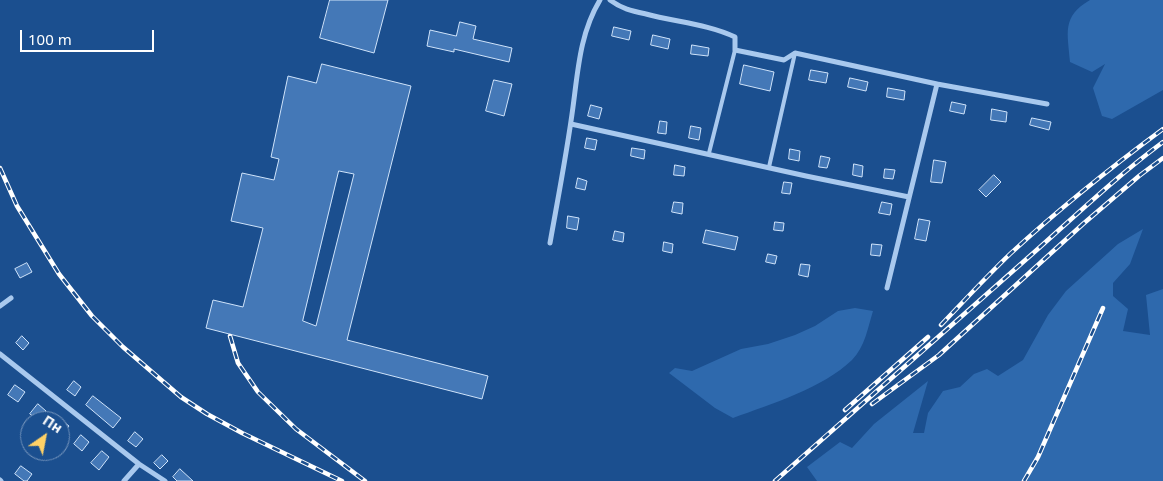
<!DOCTYPE html>
<html>
<head>
<meta charset="utf-8">
<style>
	body { margin:0 }
	#map { position:relative; width:1163px; height:481px; overflow:hidden; background:#1b4f8f; font-family:"Noto Sans",sans-serif }
	canvas { display:block }
	.north { position:absolute; left:20px; top:411px; width:50px; height:50px; box-sizing:border-box; background:#1b4f8f; border:1px solid #7695bc; border-radius:50%; rotate:33deg; font-size:14px; font-weight:700; line-height:20px; text-align:center; color:#fff }
	.north::after { content:''; display:block; margin:auto; width:18px; height:22px; background:#ffd166; clip-path:polygon(50% 0,100% 100%,50% 72%,0 100%) }
	.scale { position:absolute; left:20px; top:30px; width:134px; height:22px; box-sizing:border-box; border:2px solid #fff; border-top:0; padding-left:6px; font-size:15px; line-height:18px; white-space:nowrap; color:#fff; -webkit-text-stroke:4px #1b4f8f; paint-order:stroke }
</style>
</head>
<body>
<div id="map">
<canvas width="1163" height="481"></canvas>
<div class="north">Пн</div>
<div class="scale">100 m</div>
</div>
<script>
const g = document.querySelector('canvas').getContext('2d');
g.lineJoin = 'round';
function fill(path, color) {
  g.fillStyle = color;
  g.fill(path, 'evenodd');
}
function strokePath(path, color, width, dash) {
  g.strokeStyle = color;
  g.lineWidth = width;
  g.lineCap = dash ? 'butt' : 'round';
  g.setLineDash(dash || []);
  g.stroke(path);
}
fill(new Path2D(`
	M 1090,0 L 1163,0 L 1163,90 L 1112,119 L 1102,116 L 1093,88 L 1105,64 L 1092,72 L 1070,62 C 1068,33 1061,17 1090,0 Z
	M 1143,229 L 1130,264 L 1113,283 L 1113,296 L 1128,309 L 1123,331 L 1150,335 L 1146,295 L 1163,289 L 1163,481 L 817,481 L 807,467 L 840,442 L 852,448 L 874,424 L 928,381 L 913,433 L 924,433 L 928,413 L 943,391 L 960,387 L 974,374 L 987,369 L 998,376 L 1023,360 L 1048,315 L 1066,291 L 1118,244 Z
	M 855,308 L 873,311 C 868,327 865,347 852,360 C 823,388 771,404 733,418 L 715,408 L 669,373 L 675,368 L 692,371 L 741,349 L 768,344 L 795,335 L 815,326 L 838,311 Z`), '#2e69ad');
const building = new Path2D(`
	M 330,0 L 388,0 L 374,53 L 320,38 Z
	M 460,22 L 476,26 L 473,39 L 512,48 L 509,62 L 454,49 L 454,52 L 427,46 L 430,30 L 456,36 Z
	M 614,27 L 631,31 L 629,40 L 612,36 Z
	M 653,35 L 670,39 L 668,49 L 651,45 Z
	M 692,45 L 709,48 L 708,56 L 691,54 Z
	M 322,64 L 411,86 L 347,340 L 488,376 L 482,399 L 206,328 L 213,300 L 243,307 L 263,228 L 231,221 L 242,173 L 274,180 L 279,159 L 271,157 L 288,76 L 316,83 ZM 339,171 L 354,174 L 316,326 L 303,321 Z
	M 744,65 L 774,72 L 770,91 L 740,84 Z
	M 811,70 L 828,73 L 826,83 L 809,80 Z
	M 850,78 L 868,82 L 866,91 L 848,87 Z
	M 494,80 L 512,84 L 504,116 L 486,111 Z
	M 888,88 L 905,91 L 904,100 L 887,97 Z
	M 952,102 L 966,105 L 964,114 L 950,111 Z
	M 591,105 L 602,108 L 599,119 L 588,116 Z
	M 992,109 L 1007,112 L 1006,122 L 991,120 Z
	M 1032,118 L 1051,122 L 1049,130 L 1030,125 Z
	M 660,121 L 667,122 L 666,134 L 658,133 Z
	M 691,126 L 701,128 L 699,140 L 689,138 Z
	M 587,138 L 597,140 L 595,150 L 585,148 Z
	M 632,148 L 645,150 L 644,159 L 631,156 Z
	M 790,149 L 800,151 L 799,161 L 789,159 Z
	M 821,156 L 830,158 L 827,168 L 819,167 Z
	M 934,160 L 946,162 L 942,183 L 931,182 Z
	M 854,164 L 863,166 L 862,177 L 853,175 Z
	M 675,165 L 685,167 L 684,176 L 674,175 Z
	M 885,169 L 895,170 L 893,179 L 884,178 Z
	M 994,175 L 1001,182 L 986,197 L 979,190 Z
	M 578,178 L 587,181 L 585,190 L 576,188 Z
	M 784,182 L 792,183 L 790,194 L 782,193 Z
	M 674,202 L 683,203 L 682,214 L 672,212 Z
	M 882,202 L 892,204 L 890,215 L 879,213 Z
	M 568,216 L 579,218 L 577,230 L 567,228 Z
	M 919,219 L 930,221 L 926,241 L 915,239 Z
	M 775,222 L 784,223 L 783,231 L 774,230 Z
	M 706,230 L 738,237 L 735,250 L 703,243 Z
	M 615,231 L 624,233 L 623,242 L 613,240 Z
	M 664,242 L 673,244 L 672,253 L 663,251 Z
	M 872,244 L 882,245 L 880,256 L 871,255 Z
	M 768,254 L 777,256 L 775,264 L 766,262 Z
	M 27,263 L 32,272 L 20,278 L 15,269 Z
	M 801,264 L 810,265 L 808,277 L 799,275 Z
	M 22,336 L 29,343 L 23,350 L 16,343 Z
	M 74,381 L 81,387 L 75,396 L 67,390 Z
	M 15,385 L 25,392 L 18,402 L 8,395 Z
	M 93,396 L 121,418 L 113,428 L 86,405 Z
	M 38,404 L 46,411 L 39,421 L 30,414 Z
	M 60,419 L 69,426 L 60,437 Z
	M 135,432 L 143,439 L 136,447 L 128,441 Z
	M 81,435 L 89,442 L 82,451 L 74,444 Z
	M 102,451 L 109,457 L 99,470 L 91,463 Z
	M 162,455 L 168,461 L 160,469 L 154,463 Z
	M 21,466 L 32,474 L 27,481 L 24,481 L 15,474 Z
	M 180,469 L 193,481 L 177,481 L 173,477 Z`);
fill(building, '#4478b7');
strokePath(building, '#cfe3fa', 1);
strokePath(new Path2D(`
	M 709,153 L 735,50
	M 769,167 L 795,53`), '#a9c9ee', 4);
strokePath(new Path2D(`
	M 610,0 C 622,9 632,11 646,14 C 675,22 708,24 735,37 L 735,50 L 784,60 L 795,53 L 937,84 L 1047,104
	M 571,124 L 806,176 L 909,197
	M 550,243 C 558,198 567,152 573,107 C 578,70 580,33 600,0
	M 887,288 L 937,84
	M 0,306 L 11,298
	M 0,354 L 139,464 L 165,481
	M 0,480 L 1,481
	M 124,481 L 139,464`), '#a9c9ee', 5);
const rail = new Path2D(`
	M 0,168 L 17,206 L 59,274 L 92,316 L 123,347 L 181,397 L 207,414 L 242,433 L 342,481
	M 941,325 C 964,301 986,277 1010,254 C 1059,209 1110,168 1163,129
	M 230,336 L 238,363 L 258,392 L 296,429 L 365,481
	M 872,404 L 939,355 L 1083,224 L 1139,176 L 1163,158
	M 845,410 L 928,337
	M 775,481 C 857,408 940,336 1022,263 C 1069,222 1113,179 1163,142
	M 1024,481 L 1038,457 L 1103,308`);
strokePath(rail, '#fff', 4.5);
strokePath(rail, '#1b4f8f', 2.5, [8]);
</script>
</body>
</html>
